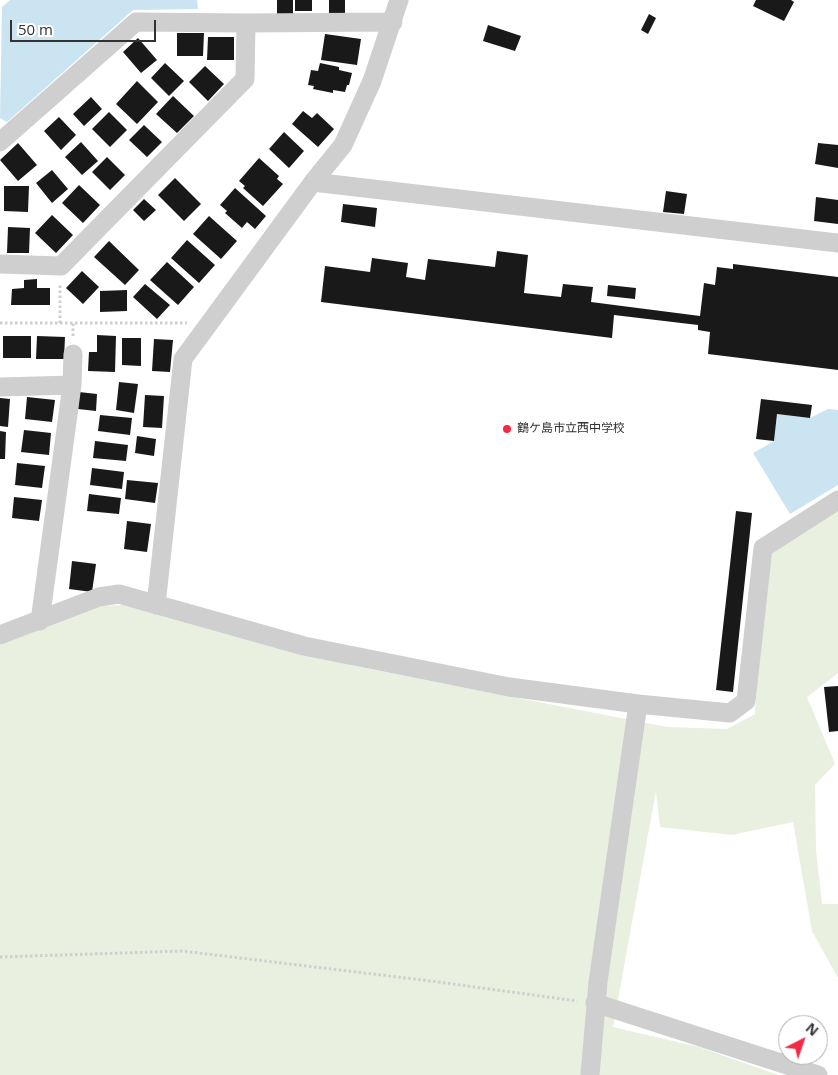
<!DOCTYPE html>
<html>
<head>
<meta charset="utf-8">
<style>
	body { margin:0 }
	#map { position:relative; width:838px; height:1075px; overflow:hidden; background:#fff; font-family:"Open Sans",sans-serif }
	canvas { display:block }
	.north { position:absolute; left:778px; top:1015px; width:50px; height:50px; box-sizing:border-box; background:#fff; border:1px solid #adadad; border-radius:50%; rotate:41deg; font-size:14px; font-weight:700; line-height:20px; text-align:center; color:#323232 }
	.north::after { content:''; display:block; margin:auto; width:18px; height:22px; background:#f62843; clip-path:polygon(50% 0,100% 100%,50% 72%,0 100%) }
	.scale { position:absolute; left:10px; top:20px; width:146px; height:22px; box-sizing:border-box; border:2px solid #323232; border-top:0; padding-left:6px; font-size:15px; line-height:18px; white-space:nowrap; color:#323232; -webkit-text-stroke:4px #fff; paint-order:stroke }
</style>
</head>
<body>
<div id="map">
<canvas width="838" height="1075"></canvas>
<div class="north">N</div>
<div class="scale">50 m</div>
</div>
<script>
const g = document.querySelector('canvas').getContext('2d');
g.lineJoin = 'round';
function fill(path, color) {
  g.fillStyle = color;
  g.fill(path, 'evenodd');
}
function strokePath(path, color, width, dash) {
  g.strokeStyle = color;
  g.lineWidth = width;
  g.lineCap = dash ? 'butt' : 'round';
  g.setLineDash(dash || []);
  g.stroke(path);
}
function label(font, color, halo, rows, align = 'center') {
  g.font = font + ' "Open Sans","Noto Sans JP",sans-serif';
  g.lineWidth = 5;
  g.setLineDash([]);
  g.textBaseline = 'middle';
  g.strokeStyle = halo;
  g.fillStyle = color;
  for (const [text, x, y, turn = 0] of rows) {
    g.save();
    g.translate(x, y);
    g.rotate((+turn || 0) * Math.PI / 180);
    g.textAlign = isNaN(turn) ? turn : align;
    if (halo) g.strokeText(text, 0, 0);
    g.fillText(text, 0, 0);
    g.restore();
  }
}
fill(new Path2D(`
	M 838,506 L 838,673 L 807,697 L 835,764 L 815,785 L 816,850 L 822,904 L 838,904 L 838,978 L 812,931 L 793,822 L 732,835 L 660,827 L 656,791 L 613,1027 L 699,1047 L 778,1075 L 0,1075 L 0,640 L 102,606 L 124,605 L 359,667 L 667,727 L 727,729 L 755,714 L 763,548 Z`), '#e9f0e0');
fill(new Path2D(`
	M 10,0 L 197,0 L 198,9 L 133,10 L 7,122 L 0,118 L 2,7 Z
	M 828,409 L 838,410 L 838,485 L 790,514 L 753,453 L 774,441 L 777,414 L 810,418 Z`), '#cbe4f1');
fill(new Path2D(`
	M 277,0 L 293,0 L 293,14 L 277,14 Z
	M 295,0 L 312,0 L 312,11 L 295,11 Z
	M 329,0 L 345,0 L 345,14 L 329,13 Z
	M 756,0 L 791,0 L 794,2 L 784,21 L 753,6 Z
	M 649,14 L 656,18 L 648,34 L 641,30 Z
	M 488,25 L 521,36 L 515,51 L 483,41 Z
	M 177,33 L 204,33 L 203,56 L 177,56 Z
	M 325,34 L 361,39 L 357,65 L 321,60 Z
	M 208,37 L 234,37 L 234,60 L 207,60 Z
	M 138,38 L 157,60 L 141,73 L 123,52 Z
	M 165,63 L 184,81 L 169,96 L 151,78 Z
	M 320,63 L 339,67 L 339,70 L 352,73 L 349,85 L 347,85 L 345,92 L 333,90 L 333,93 L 313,89 L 314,86 L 308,85 L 311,70 L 318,71 Z
	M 205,66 L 224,84 L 208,101 L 189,82 Z
	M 137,81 L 158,102 L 137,124 L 116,104 Z
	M 173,96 L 194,116 L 177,133 L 156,114 Z
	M 91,97 L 102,109 L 84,126 L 73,114 Z
	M 303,111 L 312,118 L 317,113 L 334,129 L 318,147 L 292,124 Z
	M 109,112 L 127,130 L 110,147 L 92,129 Z
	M 59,117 L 76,135 L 61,150 L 44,131 Z
	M 144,125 L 162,142 L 147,157 L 129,140 Z
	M 284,132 L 304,151 L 289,168 L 269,149 Z
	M 81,142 L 98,161 L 82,175 L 65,157 Z
	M 18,143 L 37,165 L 18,181 L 0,160 Z
	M 818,143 L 838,145 L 838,168 L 815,164 Z
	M 107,157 L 125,175 L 110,190 L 92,172 Z
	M 259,158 L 279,176 L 277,179 L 283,184 L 263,206 L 243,188 L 245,186 L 239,181 Z
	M 52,170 L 68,189 L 52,203 L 36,183 Z
	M 175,178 L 201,204 L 184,221 L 158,195 Z
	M 79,185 L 100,205 L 83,223 L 62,203 Z
	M 4,186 L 29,186 L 28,212 L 4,211 Z
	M 235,188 L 266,216 L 255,229 L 247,222 L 242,228 L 225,213 L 227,211 L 220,205 Z
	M 666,191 L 687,194 L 684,214 L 663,212 Z
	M 816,197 L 838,200 L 838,224 L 814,221 Z
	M 144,199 L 156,210 L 144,221 L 133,210 Z
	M 343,204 L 377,208 L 375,227 L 341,222 Z
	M 52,215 L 73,235 L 56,253 L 35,233 Z
	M 209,216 L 237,241 L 221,259 L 193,234 Z
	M 8,227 L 30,228 L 29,253 L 7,253 Z
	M 187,240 L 215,265 L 199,283 L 171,258 Z
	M 109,241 L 139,270 L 125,285 L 94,257 Z
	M 497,251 L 528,255 L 524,293 L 561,297 L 563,284 L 593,287 L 591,302 L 700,316 L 704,283 L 715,285 L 717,267 L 733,269 L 733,264 L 838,277 L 838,370 L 708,354 L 710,332 L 698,330 L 698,325 L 614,315 L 612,338 L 321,302 L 325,266 L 370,272 L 372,258 L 408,263 L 406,277 L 425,280 L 428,259 L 495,267 Z
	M 167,262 L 194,287 L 178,305 L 150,280 Z
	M 82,271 L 99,287 L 83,304 L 66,288 Z
	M 37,279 L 37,288 L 50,288 L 50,305 L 11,305 L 12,289 L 24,288 L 24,280 Z
	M 145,284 L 170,305 L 157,319 L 133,297 Z
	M 608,285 L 636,288 L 635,299 L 607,296 Z
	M 127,290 L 127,311 L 100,312 L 100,291 Z
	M 97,335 L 116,336 L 115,372 L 88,371 L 89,352 L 97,352 Z
	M 3,336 L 31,336 L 31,358 L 3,358 Z
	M 37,336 L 65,337 L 64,359 L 36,359 Z
	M 122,338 L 141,338 L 141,366 L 122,365 Z
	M 154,339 L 173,340 L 170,372 L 152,371 Z
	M 119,382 L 138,384 L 134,413 L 116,410 Z
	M 79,392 L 97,394 L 96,411 L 78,409 Z
	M 145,395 L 164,396 L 162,428 L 143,427 Z
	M 27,397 L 55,400 L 52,422 L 25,419 Z
	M 0,398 L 10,399 L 8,427 L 0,426 Z
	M 761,399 L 812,405 L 810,418 L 777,414 L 774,441 L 756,439 Z
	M 100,415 L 132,418 L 130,435 L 98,431 Z
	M 24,430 L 51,433 L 49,455 L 21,452 Z
	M 0,431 L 6,432 L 5,459 L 0,459 Z
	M 137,436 L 156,439 L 154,456 L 135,453 Z
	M 95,441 L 128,445 L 126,461 L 93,458 Z
	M 17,463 L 45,466 L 42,488 L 15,485 Z
	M 92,468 L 124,472 L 122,489 L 90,485 Z
	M 127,480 L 158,483 L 155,503 L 125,499 Z
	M 89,494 L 121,498 L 119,514 L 87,511 Z
	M 14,497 L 42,500 L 39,521 L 12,518 Z
	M 736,511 L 752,513 L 733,692 L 716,690 Z
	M 127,521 L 151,524 L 147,552 L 124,549 Z
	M 72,561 L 96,564 L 92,592 L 69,589 Z
	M 838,686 L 838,731 L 829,732 L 824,687 Z`), '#191919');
strokePath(new Path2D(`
	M 0,323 L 187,323
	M 60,323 L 60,284
	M 73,336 L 73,323
	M 0,957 L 182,951 L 431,981 L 577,1001`), '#cfcfcf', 3, [2.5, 2.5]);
strokePath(new Path2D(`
	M 246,23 L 393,22
	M 0,142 L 136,22 L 246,23 L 245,79 L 61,266 L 0,264
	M 313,182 L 343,145 L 372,81 L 399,0
	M 72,385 L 73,354
	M 0,387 L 72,385 L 40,621
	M 156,605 L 183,359 L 313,182 L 838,243
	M 0,635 L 99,597 L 119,594 L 304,646 L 509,687 L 638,704 L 730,713 L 746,701 L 763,548 L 838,500
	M 595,1003 L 818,1075
	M 590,1075 L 598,982 L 638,704`), '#cfcfcf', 19);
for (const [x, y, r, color] of [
	[507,429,5,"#f62843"]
]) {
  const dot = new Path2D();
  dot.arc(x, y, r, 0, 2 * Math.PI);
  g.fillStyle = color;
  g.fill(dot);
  strokePath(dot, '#fff', 2);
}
label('12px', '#323232', '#fff', [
	["鶴ケ島市立西中学校",517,429]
], 'left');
</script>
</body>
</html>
